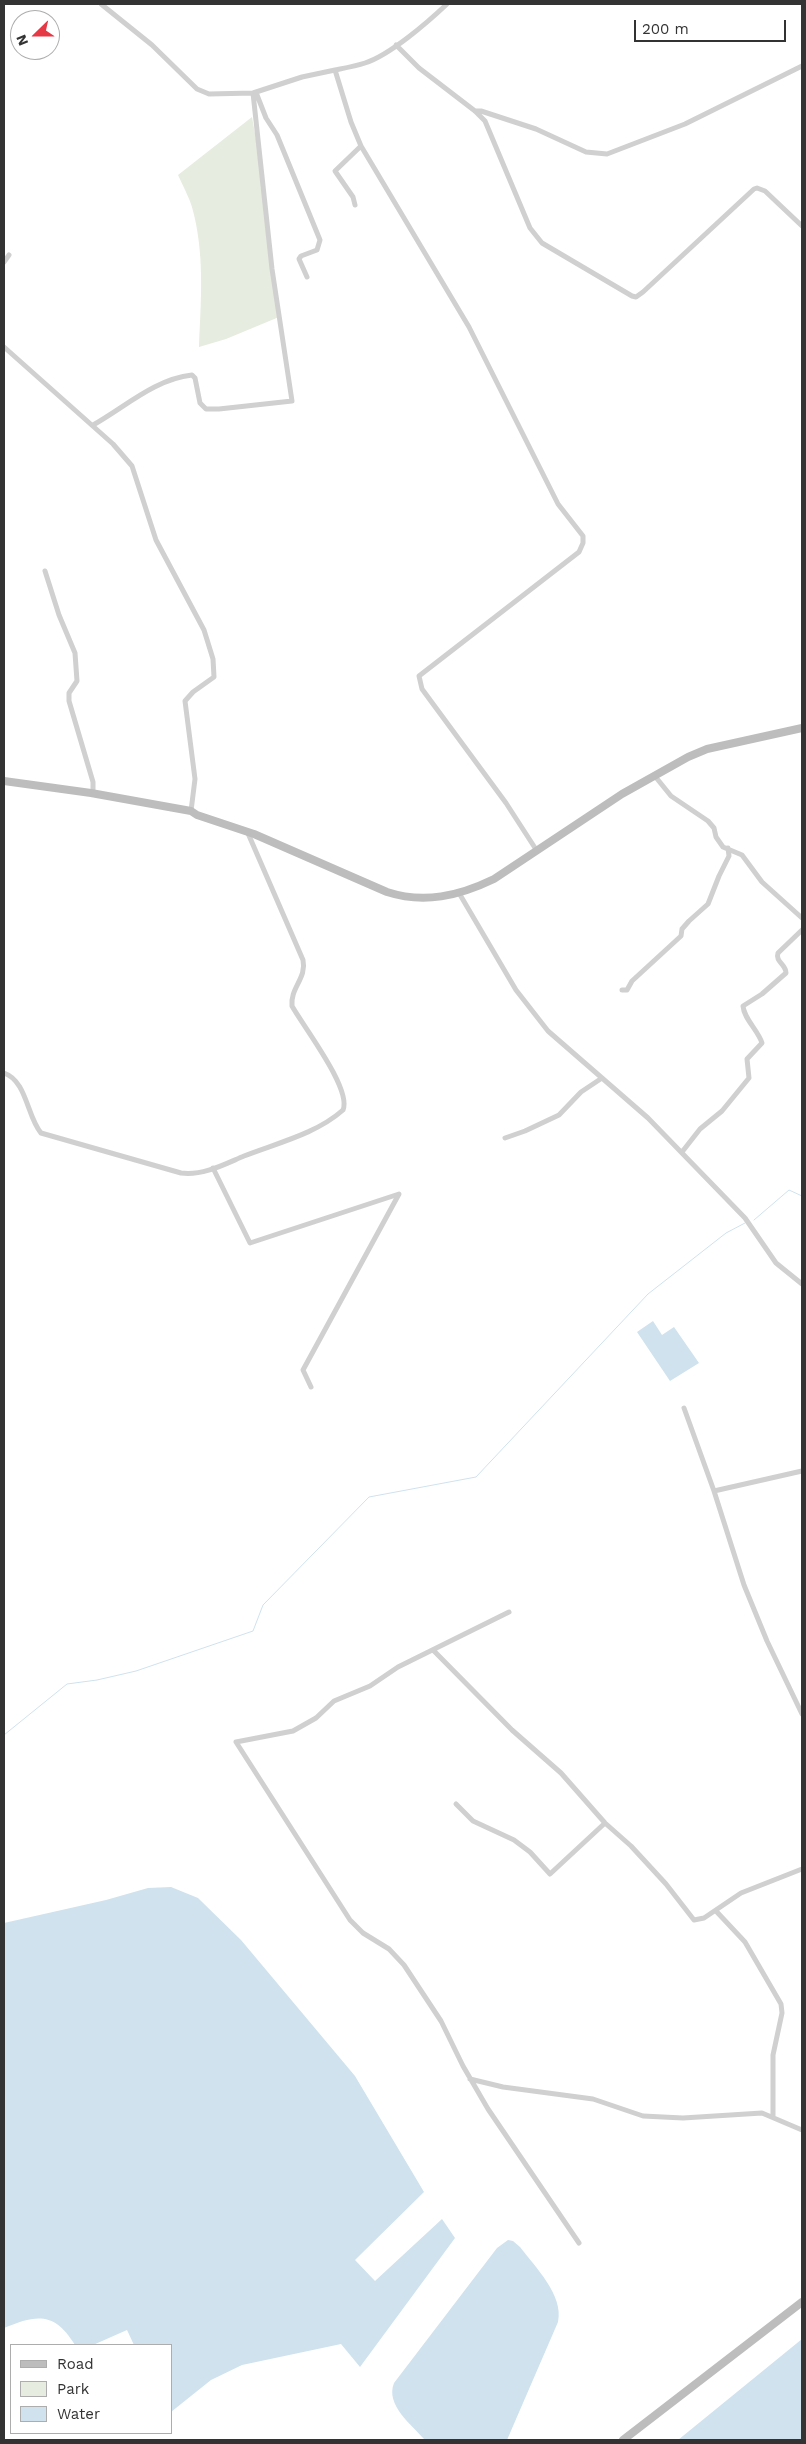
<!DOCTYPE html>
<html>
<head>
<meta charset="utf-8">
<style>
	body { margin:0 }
	#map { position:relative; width:806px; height:2444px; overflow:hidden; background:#fff; font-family:"Work Sans",sans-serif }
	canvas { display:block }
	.frame { position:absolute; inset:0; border:5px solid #333; pointer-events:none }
	.legend { position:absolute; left:10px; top:2344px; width:162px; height:90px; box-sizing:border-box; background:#fff; border:1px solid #adadad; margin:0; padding:6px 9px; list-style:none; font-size:15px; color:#333 }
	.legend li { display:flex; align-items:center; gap:10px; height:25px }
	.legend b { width:25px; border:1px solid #adadad }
	.north { position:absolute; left:10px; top:10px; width:50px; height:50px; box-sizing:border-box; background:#fff; border:1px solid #adadad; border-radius:50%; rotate:248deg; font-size:14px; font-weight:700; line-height:20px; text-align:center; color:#333 }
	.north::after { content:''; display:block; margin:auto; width:18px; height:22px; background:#e63946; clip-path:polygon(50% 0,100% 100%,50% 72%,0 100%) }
	.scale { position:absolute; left:634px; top:20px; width:152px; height:22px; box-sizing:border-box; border:2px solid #333; border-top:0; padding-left:6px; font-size:15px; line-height:18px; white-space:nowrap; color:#333; -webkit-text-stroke:4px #fff; paint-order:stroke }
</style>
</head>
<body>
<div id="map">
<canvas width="806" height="2444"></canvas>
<div class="frame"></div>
<ul class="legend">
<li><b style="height:6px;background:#bdbdbd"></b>Road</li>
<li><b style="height:14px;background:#e6ecdf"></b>Park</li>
<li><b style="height:14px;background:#cfe2ee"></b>Water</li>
</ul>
<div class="north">N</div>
<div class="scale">200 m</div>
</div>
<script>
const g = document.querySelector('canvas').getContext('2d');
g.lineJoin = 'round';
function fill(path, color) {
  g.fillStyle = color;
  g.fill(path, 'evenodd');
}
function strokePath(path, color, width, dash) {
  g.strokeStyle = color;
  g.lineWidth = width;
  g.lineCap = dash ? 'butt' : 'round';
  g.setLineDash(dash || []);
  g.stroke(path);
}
fill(new Path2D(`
	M 252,117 L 262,173 L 279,317 L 226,339 L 199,347 C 201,300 205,253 192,207 C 189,197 183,186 178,175 Z`), '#e6ecdf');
fill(new Path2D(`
	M 653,1321 L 662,1335 L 674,1327 L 699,1363 L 670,1381 L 637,1332 Z
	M 171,1887 L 198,1898 L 241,1940 L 355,2076 L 424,2192 L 355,2260 L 375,2281 L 442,2219 L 455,2238 L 360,2367 L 341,2344 L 242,2365 L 211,2380 L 171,2412 L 171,2345 L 134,2345 L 127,2330 L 93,2345 L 75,2345 C 55,2312 37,2314 4,2328 L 4,1923 L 106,1900 L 148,1888 Z
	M 508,2240 L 513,2241 L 520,2247 C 535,2267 564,2295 558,2322 L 507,2440 L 425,2440 C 412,2425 385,2405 394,2383 L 497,2248 Z
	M 802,2339 L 802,2440 L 678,2440 Z`), '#cfe2ee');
strokePath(new Path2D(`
	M 754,1220 L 789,1190 L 802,1196
	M 4,1735 L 67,1684 L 97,1680 L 136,1671 L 253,1631 L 263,1605 L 369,1497 L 476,1477 L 648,1294 L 726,1233 L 745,1223`), '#cfe2ee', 1);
strokePath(new Path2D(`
	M 101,4 L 152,45 L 197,89 L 209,94 L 253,93 L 302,77 L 335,70 L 351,122 L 361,146 L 335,171 L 353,197 L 355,205
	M 396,45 L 419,68 L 475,111 L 485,121 L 530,228 L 542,243 L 632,296 L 636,297 L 643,292 L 754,189 L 757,188 L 765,191 L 802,226
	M 335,70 C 345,68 356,66 365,63 C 390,55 428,22 447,4
	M 475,111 L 481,111 L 536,129 L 586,152 L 607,154 L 685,124 L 802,66
	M 361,146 L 469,327 L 558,504 L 583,536 L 583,543 L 579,552 L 419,676 L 422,689 L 506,803 L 537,851
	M 4,262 L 9,255
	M 4,347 L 113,444 L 132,466 L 156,540 L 204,630 L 213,659 L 214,677 L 193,692 L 185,701 L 195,779 L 191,811
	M 93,425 C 125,407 155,379 192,375 L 195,378 L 200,403 L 206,409 L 219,409 L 292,401 L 272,269 L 253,93 L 257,95 L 266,118 L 277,135 L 320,240 L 317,250 L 301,256 L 299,259 L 307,277
	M 45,571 L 59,615 L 75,653 L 77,681 L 69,693 L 69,701 L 93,782 L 93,793
	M 654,775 L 671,796 L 708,821 L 714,828 L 716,837 L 723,847 L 742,855 L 762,882 L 802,918
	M 459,893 L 516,990 L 548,1031 L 648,1118 L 745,1218 L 776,1263 L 802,1284
	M 622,990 L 627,990 L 632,981 L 681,936 L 682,929 L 689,921 L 708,904 L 719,876 L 729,856 L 728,848
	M 4,1073 C 27,1081 27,1117 41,1133 L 181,1173 C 203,1176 225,1164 244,1156 C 277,1143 316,1134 343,1110 C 352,1089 303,1026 292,1006 C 290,988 307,978 303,960 L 247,831
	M 505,1138 L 525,1131 L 559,1115 L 581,1092 L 602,1078
	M 682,1152 L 700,1129 L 722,1111 L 749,1078 L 747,1059 L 762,1043 C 758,1030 744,1019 743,1006 L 762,994 L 786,973 C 786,964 775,962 778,953 L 802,930
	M 213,1168 L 250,1243 L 399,1194 L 303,1370 L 311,1387
	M 684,1408 L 714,1491 L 744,1585 L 767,1641 L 802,1714
	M 714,1491 L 802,1471
	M 509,1612 L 398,1667 L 370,1686 L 334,1701 L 316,1718 L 293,1731 L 236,1742 L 350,1920 L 363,1933 L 389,1949 L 404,1965 L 441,2021 L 463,2066 L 488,2109 L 579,2243
	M 434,1651 L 512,1730 L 561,1773 L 605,1823 L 631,1846 L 666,1884 L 694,1920 L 704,1918 L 741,1893 L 802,1869
	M 456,1804 L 473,1821 L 514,1840 L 530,1852 L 550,1874 L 605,1823
	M 716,1911 L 745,1942 L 781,2004 L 782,2013 L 773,2055 L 773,2117
	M 470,2079 L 503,2087 L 593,2099 L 643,2116 L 683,2118 L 762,2113 L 802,2130`), '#d0d0d0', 5);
strokePath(new Path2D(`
	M 4,781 L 91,793 L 191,811 L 197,815 L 254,834 L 387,892 C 424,904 459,896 494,879 L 622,794 L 688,757 L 707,749 L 802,728
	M 623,2440 L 802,2302`), '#bdbdbd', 8);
</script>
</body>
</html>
